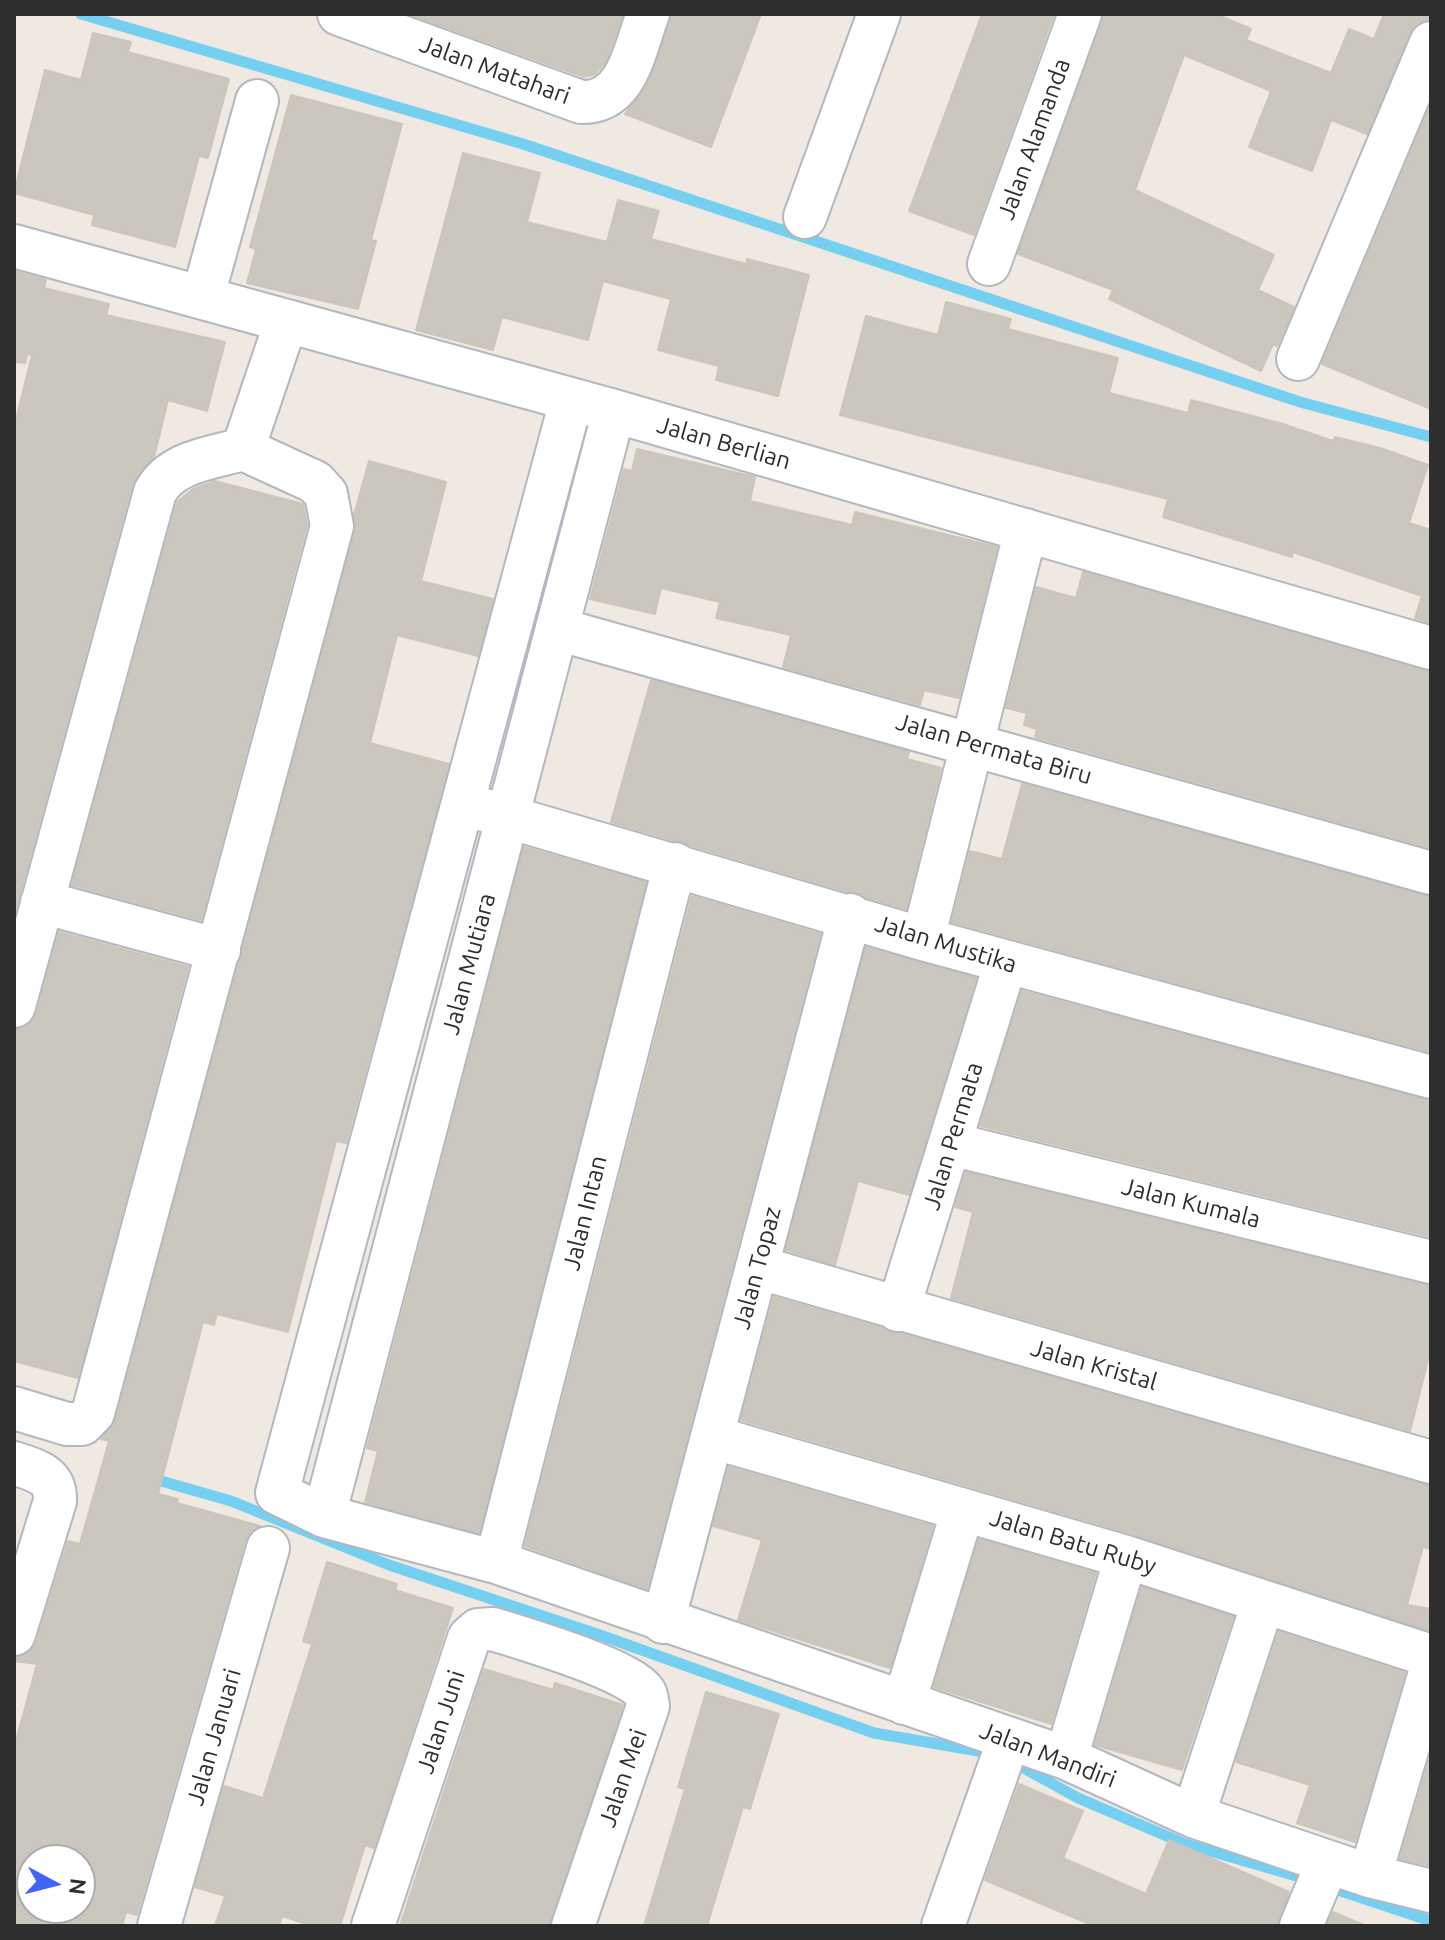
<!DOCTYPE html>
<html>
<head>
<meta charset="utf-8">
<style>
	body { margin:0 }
	#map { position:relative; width:1445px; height:1940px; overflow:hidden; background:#efe9e1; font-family:Ubuntu,sans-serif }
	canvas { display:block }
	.frame { position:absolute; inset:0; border:16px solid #2e2e2e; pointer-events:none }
	.north { position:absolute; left:16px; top:1844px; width:80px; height:80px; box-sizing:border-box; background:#fff; border:2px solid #ababab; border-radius:50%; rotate:97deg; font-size:22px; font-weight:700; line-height:32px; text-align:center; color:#2e2e2e }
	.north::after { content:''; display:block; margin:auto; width:28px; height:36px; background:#4264fb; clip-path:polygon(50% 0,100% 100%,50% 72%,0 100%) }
</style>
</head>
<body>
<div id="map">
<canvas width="1445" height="1940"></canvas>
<div class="frame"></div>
<div class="north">N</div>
</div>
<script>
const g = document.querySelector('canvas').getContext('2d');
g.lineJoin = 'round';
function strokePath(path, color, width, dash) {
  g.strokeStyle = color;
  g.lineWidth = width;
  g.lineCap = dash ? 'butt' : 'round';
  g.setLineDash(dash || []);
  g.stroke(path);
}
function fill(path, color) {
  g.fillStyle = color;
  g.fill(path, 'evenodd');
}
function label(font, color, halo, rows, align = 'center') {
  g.font = font + ' Ubuntu,sans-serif';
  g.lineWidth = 7;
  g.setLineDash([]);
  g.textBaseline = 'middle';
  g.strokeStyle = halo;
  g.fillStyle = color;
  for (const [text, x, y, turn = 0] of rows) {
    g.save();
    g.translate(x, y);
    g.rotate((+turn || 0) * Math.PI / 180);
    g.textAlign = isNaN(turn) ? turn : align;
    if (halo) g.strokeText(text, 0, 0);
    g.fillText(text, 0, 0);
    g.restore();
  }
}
strokePath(new Path2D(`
	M 81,14 L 523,144 L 1300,402 L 1431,437
	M 147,1477 L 231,1501 L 389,1565 L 600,1635 L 874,1733 L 984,1752
	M 1011,1761 L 1078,1798 L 1183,1843 L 1310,1880
	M 1326,1886 L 1431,1921`), '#75cff0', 11);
const building = new Path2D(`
	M 409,14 L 623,14 L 606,61 L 595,74 L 584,77 Z
	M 671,14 L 761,14 L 711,147 L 625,114 L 649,82 Z
	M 982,14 L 1054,14 L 974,235 L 909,211 Z
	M 1103,14 L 1216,14 L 1251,29 L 1246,40 L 1331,73 L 1349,29 L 1374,39 L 1384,14 L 1431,14 L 1431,20 L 1417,23 L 1409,34 L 1367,134 L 1331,120 L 1312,171 L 1249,147 L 1271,91 L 1184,55 L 1135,190 L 1274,255 L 1258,290 L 1294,307 L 1277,346 L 1273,344 L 1261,371 L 1109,299 L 1113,290 L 1018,254 Z
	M 93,33 L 131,42 L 128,52 L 229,79 L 208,158 L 199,156 L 175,247 L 92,225 L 94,215 L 14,193 L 45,70 L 81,80 Z
	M 291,95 L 402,124 L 371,240 L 376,241 L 358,309 L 247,283 L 256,249 L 250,247 Z
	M 1431,105 L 1431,409 L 1322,364 Z
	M 463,153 L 540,173 L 527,222 L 607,242 L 618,200 L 659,211 L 651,239 L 746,264 L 747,259 L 809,275 L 778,396 L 716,380 L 719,366 L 658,350 L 671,299 L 603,281 L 588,340 L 502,317 L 493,350 L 416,330 Z
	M 14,271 L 46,280 L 44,288 L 109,304 L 106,315 L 225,342 L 207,411 L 168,400 L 154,457 L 132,485 L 14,915 L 14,428 L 32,355 L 27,354 L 25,363 L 14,362 Z
	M 946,302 L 1011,319 L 1008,329 L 1118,358 L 1109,393 L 1188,413 L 1191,400 L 1283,424 L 1333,441 L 1335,437 L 1380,448 L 1428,465 L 1409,523 L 1431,530 L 1431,623 L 1415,618 L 1422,596 L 1293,552 L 1292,557 L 1163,517 L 1168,499 L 840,415 L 866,316 L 938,335 Z
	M 637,449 L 755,477 L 750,501 L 852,525 L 855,512 L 997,547 L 959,698 L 924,690 L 920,705 L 783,667 L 791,635 L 716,618 L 720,602 L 661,588 L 655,614 L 590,599 L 624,469 L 632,471 Z
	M 369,461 L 446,482 L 421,581 L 493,599 L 478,656 L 397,635 L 370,743 L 449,764 L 346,1143 L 336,1141 L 288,1332 L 217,1314 L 214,1325 L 203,1322 L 158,1494 L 178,1499 L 177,1503 L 260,1526 L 245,1541 L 137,1915 L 126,1912 L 122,1926 L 14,1926 L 14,1748 L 37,1664 L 14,1661 L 14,1657 L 30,1652 L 37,1641 L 68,1541 L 80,1544 L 109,1441 L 101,1439 L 116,1419 L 355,532 L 354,515 ZM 32,1860 L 80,1860 L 80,1908 L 32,1908 Z
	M 215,481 L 303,504 L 307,525 L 201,920 L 72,885 L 177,502 L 193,489 Z
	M 1083,572 L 1431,671 L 1431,848 L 1035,737 L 1037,729 L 1024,725 L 1027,713 L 1006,708 L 1036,587 L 1076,598 Z
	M 651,680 L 909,752 L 907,759 L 941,768 L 906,909 L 611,822 Z
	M 1022,784 L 1431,896 L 1431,1052 L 952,922 L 970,851 L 1002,859 Z
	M 524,847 L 646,882 L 479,1533 L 365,1502 L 378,1451 L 367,1448 Z
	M 692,896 L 820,934 L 647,1589 L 525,1546 Z
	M 59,932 L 188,967 L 78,1378 L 14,1361 L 14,1029 L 30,1024 L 37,1013 Z
	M 866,947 L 976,978 L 909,1195 L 858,1181 L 835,1265 L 786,1250 Z
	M 1022,991 L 1431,1100 L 1431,1237 L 980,1126 Z
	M 966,1172 L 1431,1285 L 1431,1348 L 1410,1431 L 951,1298 L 973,1212 L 955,1207 Z
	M 774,1297 L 1431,1485 L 1431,1549 L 1423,1547 L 1407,1605 L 1431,1609 L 1431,1631 L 1133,1534 L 741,1420 Z
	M 729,1467 L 933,1526 L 890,1668 L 738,1620 L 762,1540 L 713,1526 Z
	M 979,1539 L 1096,1573 L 1051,1724 L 934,1687 Z
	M 327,1562 L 397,1584 L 395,1590 L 453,1608 L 374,1848 L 365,1845 L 340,1926 L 313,1926 L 282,1916 L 279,1926 L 215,1926 L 225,1896 L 195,1887 L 224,1786 L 263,1798 L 312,1644 L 303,1641 Z
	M 1142,1587 L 1233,1617 L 1182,1770 L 1095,1745 Z
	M 1279,1632 L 1405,1673 L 1355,1842 L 1297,1823 L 1310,1785 L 1236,1762 Z
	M 484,1669 L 553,1690 L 555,1683 L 623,1705 L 550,1926 L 400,1926 Z
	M 706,1692 L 779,1714 L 750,1809 L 743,1807 L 707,1926 L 644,1926 L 685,1789 L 678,1787 Z
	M 1431,1754 L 1431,1866 L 1400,1859 Z
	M 1019,1784 L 1083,1811 L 1063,1858 L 1146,1894 L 1169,1840 L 1289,1892 L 1278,1926 L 1094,1926 L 985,1880 Z
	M 1333,1912 L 1366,1926 L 1327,1926 Z`);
fill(building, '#cbc7bf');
strokePath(building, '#cbc5ba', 2);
const minor = new Path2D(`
	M 339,14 L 581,102 C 628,103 634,50 648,14
	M 805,217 L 879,14
	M 14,246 L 614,411 L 1431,648
	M 989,264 L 1080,14
	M 203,296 L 257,101
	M 1298,359 L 1431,43
	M 571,401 L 277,1493 L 324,1516 L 496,1562 L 1066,1758 L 1193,1816 L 1370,1876 L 1431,1891
	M 243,449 L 286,322
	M 557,629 L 1431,873
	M 481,809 L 923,939 L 1431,1077
	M 42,902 L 219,950
	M 923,939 L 1026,530
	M 14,1006 L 155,492 C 172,461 212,458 243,449 L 315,482 L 326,494 L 332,526 L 93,1413 L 82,1424 L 67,1424 L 14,1408
	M 951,1144 L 1431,1262
	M 757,1267 L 1431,1462
	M 898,1310 L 1006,962
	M 712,1437 L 1126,1557 L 1431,1656
	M 14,1463 C 36,1471 56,1474 55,1501 L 14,1634
	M 324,1516 L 614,411
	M 496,1562 L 675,864
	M 663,1622 L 850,915
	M 904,1703 L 963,1510
	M 1066,1758 L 1126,1557
	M 1193,1816 L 1263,1603
	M 1370,1876 L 1431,1669
	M 159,1926 L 268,1548
	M 373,1926 L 469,1638 L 478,1630 L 493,1629 C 521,1638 632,1670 645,1693 C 647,1697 647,1701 648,1706 L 573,1926
	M 943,1926 L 1009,1739
	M 1301,1926 L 1328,1862`);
strokePath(minor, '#b4b7c1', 46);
strokePath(minor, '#fff', 42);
label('24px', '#2e2e2e', '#fff', [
	["Jalan Matahari",495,70,20],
	["Jalan Alamanda",1034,139,-70],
	["Jalan Berlian",724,443,16],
	["Jalan Permata Biru",994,749,16],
	["Jalan Mustika",946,944,17],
	["Jalan Mutiara",469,964,-75],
	["Jalan Permata",953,1136,-73],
	["Jalan Kumala",1191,1203,14],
	["Jalan Intan",585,1213,-76],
	["Jalan Topaz",757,1268,-75],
	["Jalan Kristal",1094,1365,16],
	["Jalan Batu Ruby",1073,1542,17],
	["Jalan Juni",441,1722,-72],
	["Jalan Januari",214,1737,-74],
	["Jalan Mandiri",1048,1755,21],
	["Jalan Mei",623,1778,-71]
]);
</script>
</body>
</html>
